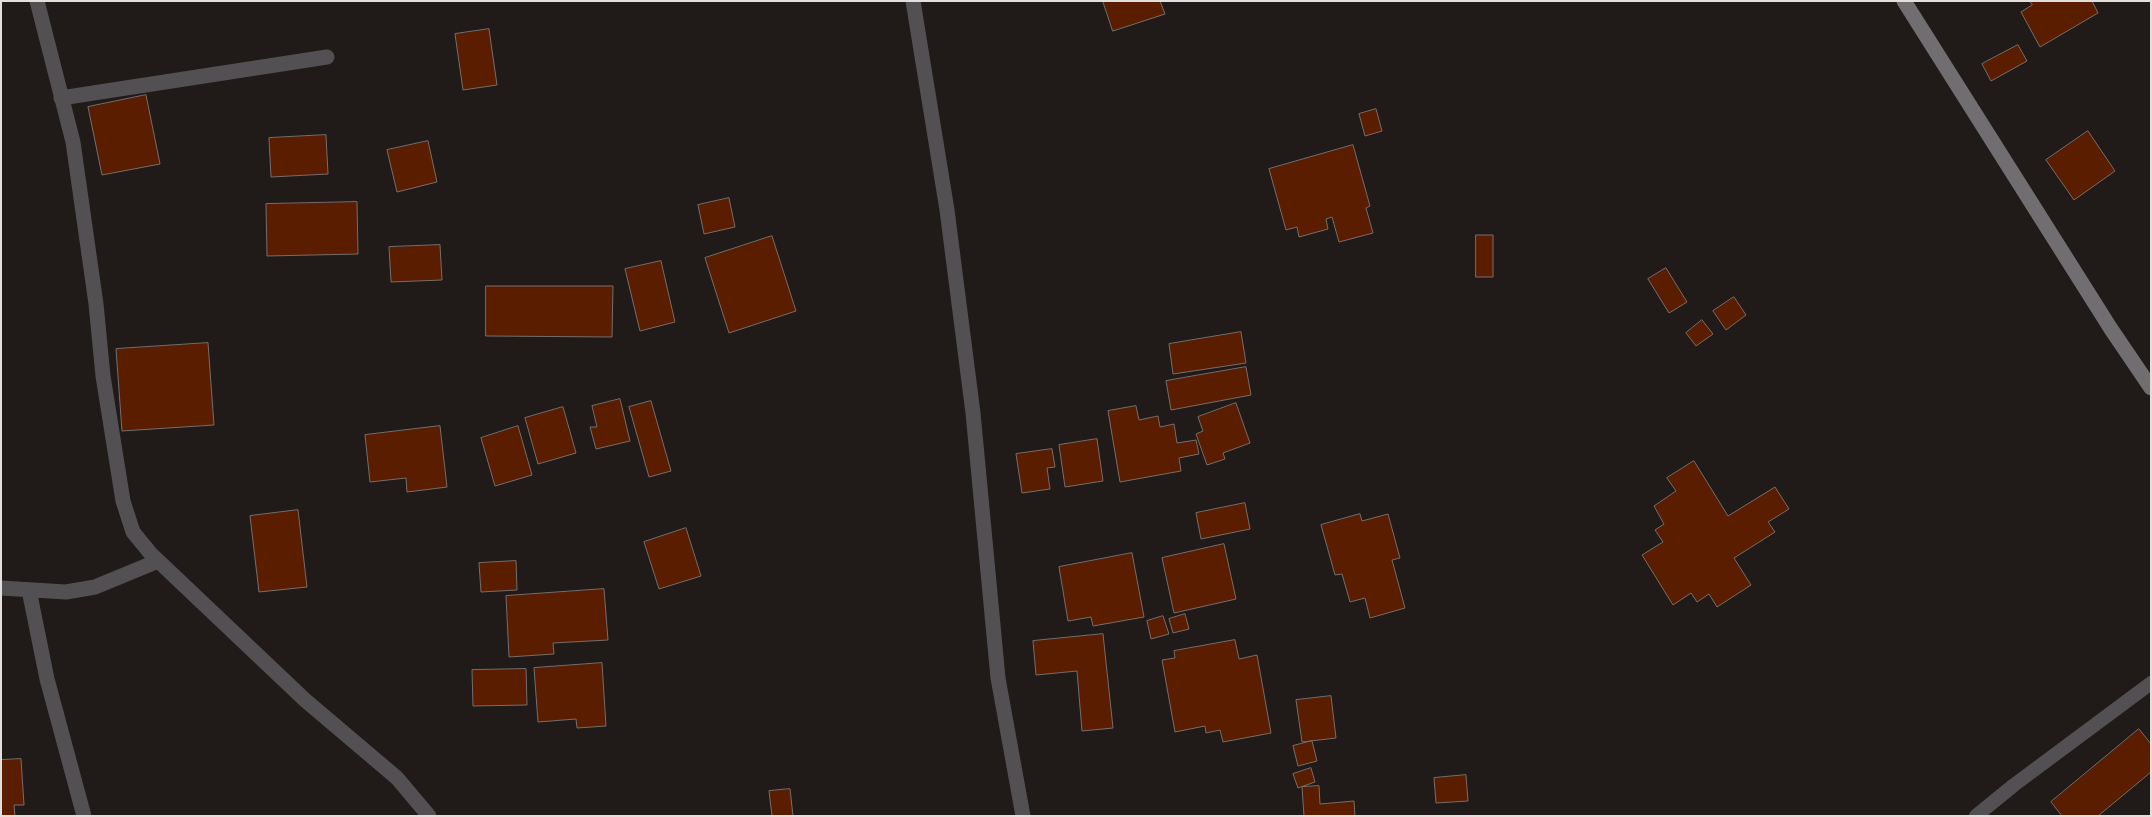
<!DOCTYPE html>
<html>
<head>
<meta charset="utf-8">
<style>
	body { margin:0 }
	#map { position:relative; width:2152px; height:817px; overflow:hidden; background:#201a18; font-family:"Times New Roman",serif }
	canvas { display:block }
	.frame { position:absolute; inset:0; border:2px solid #e3dfdd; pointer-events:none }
</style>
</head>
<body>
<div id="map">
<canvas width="2152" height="817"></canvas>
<div class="frame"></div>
</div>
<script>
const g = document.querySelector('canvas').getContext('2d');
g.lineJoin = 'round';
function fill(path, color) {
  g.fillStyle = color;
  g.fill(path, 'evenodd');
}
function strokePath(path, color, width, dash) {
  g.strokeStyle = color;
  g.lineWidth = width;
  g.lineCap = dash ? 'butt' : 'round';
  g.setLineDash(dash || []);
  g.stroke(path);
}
const building = new Path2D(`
	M 1103,1 L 1160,1 L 1165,14 L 1113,31 Z
	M 2030,1 L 2092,1 L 2098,13 L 2040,47 L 2021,12 L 2032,5 Z
	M 489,29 L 497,85 L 463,90 L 455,34 Z
	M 2018,45 L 2027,61 L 1991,81 L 1982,64 Z
	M 146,95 L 160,164 L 102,175 L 88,107 Z
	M 1376,109 L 1382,131 L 1365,136 L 1359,114 Z
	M 2088,131 L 2115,171 L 2074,200 L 2046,160 Z
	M 326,135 L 328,174 L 271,177 L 269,138 Z
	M 428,141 L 437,182 L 397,192 L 387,150 Z
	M 1353,145 L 1370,206 L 1366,208 L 1373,233 L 1339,242 L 1332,217 L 1326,219 L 1328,229 L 1299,237 L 1297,227 L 1286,230 L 1269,169 Z
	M 729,198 L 735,227 L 704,234 L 698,205 Z
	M 357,202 L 358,254 L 267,256 L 266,204 Z
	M 1476,235 L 1493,235 L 1493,277 L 1476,277 Z
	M 772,236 L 796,311 L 729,333 L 705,258 Z
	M 440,245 L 442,280 L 391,282 L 389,247 Z
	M 661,261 L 675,322 L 640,331 L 625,269 Z
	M 1666,268 L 1687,302 L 1669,313 L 1648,279 Z
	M 486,286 L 613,286 L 612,337 L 486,336 Z
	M 1734,297 L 1746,315 L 1726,330 L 1713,311 Z
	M 1702,320 L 1713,334 L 1696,346 L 1686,333 Z
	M 1241,332 L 1246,363 L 1173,374 L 1169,344 Z
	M 208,343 L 214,425 L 122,431 L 116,349 Z
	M 1246,367 L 1251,395 L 1171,410 L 1166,381 Z
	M 620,399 L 630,441 L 596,449 L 590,427 L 597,427 L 592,406 Z
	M 651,401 L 671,471 L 649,477 L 629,407 Z
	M 1236,403 L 1250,443 L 1223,453 L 1225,459 L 1207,465 L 1196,434 L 1203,431 L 1198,417 Z
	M 1136,406 L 1139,420 L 1158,416 L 1160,427 L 1174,424 L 1177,443 L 1196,440 L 1199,454 L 1179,458 L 1181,471 L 1120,482 L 1108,411 Z
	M 563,407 L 576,453 L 538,464 L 525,418 Z
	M 440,426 L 447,487 L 407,492 L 406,478 L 370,482 L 365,435 Z
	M 518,426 L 532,475 L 495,486 L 481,438 Z
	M 1097,439 L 1103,481 L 1065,487 L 1059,445 Z
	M 1052,449 L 1055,467 L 1047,468 L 1050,489 L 1022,493 L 1016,454 Z
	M 1694,461 L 1728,516 L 1775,487 L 1789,509 L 1768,522 L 1775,532 L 1734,558 L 1751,585 L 1717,607 L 1709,594 L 1697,602 L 1691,593 L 1673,605 L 1642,555 L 1663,542 L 1655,530 L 1664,524 L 1654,506 L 1676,491 L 1667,478 Z
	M 1245,503 L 1250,529 L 1201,539 L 1196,513 Z
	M 298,510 L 307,587 L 259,592 L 250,516 Z
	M 1360,514 L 1362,521 L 1388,514 L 1400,558 L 1392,560 L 1405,608 L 1370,618 L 1365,598 L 1350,602 L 1342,574 L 1335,575 L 1321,525 Z
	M 686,528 L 701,576 L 659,589 L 644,542 Z
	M 1224,544 L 1236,599 L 1174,613 L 1162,558 Z
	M 1132,553 L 1144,617 L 1093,626 L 1091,617 L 1068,621 L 1059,567 Z
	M 516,561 L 517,590 L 481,592 L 479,563 Z
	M 604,589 L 608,640 L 553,643 L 554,654 L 509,657 L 506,596 Z
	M 1185,614 L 1189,629 L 1173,633 L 1169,619 Z
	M 1163,616 L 1169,634 L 1151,639 L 1147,621 Z
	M 1103,634 L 1113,728 L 1082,731 L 1077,671 L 1036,675 L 1033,641 Z
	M 1235,640 L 1239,659 L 1257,655 L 1271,733 L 1223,742 L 1220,730 L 1206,733 L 1205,726 L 1175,732 L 1162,660 L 1175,658 L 1174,651 Z
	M 602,663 L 606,726 L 577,728 L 576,719 L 538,722 L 534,668 Z
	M 526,669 L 527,705 L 473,706 L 472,670 Z
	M 1331,696 L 1336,738 L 1302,742 L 1296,700 Z
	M 2139,729 L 2151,744 L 2151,772 L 2098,816 L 2062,816 L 2051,802 Z
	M 1312,741 L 1317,761 L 1298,766 L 1293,746 Z
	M 21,759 L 24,805 L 14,805 L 15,816 L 1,816 L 1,760 Z
	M 1311,768 L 1315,782 L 1298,788 L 1293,774 Z
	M 1466,775 L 1468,801 L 1436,803 L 1434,778 Z
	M 1319,786 L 1320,804 L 1354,801 L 1355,816 L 1304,816 L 1302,787 Z
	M 790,789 L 793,816 L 772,816 L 769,791 Z`);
fill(building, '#5a1d00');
strokePath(building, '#766e6c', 1);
strokePath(new Path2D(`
	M 1976,816 L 2014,785 L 2151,683`), '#525053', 14);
strokePath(new Path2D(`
	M 37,1 L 73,142 L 96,304 L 103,376 L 123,501 L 133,532 L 151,554 L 305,700 L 397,778 L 429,816
	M 913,1 L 947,210 L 973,413 L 998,678 L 1023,816
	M 61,98 L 327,57
	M 1,588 L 66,592 L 95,587 L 158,561
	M 29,590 L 47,679 L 84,816`), '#525053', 15);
strokePath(new Path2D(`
	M 1904,1 L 2111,329 L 2151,388`), '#716e72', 15);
</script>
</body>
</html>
